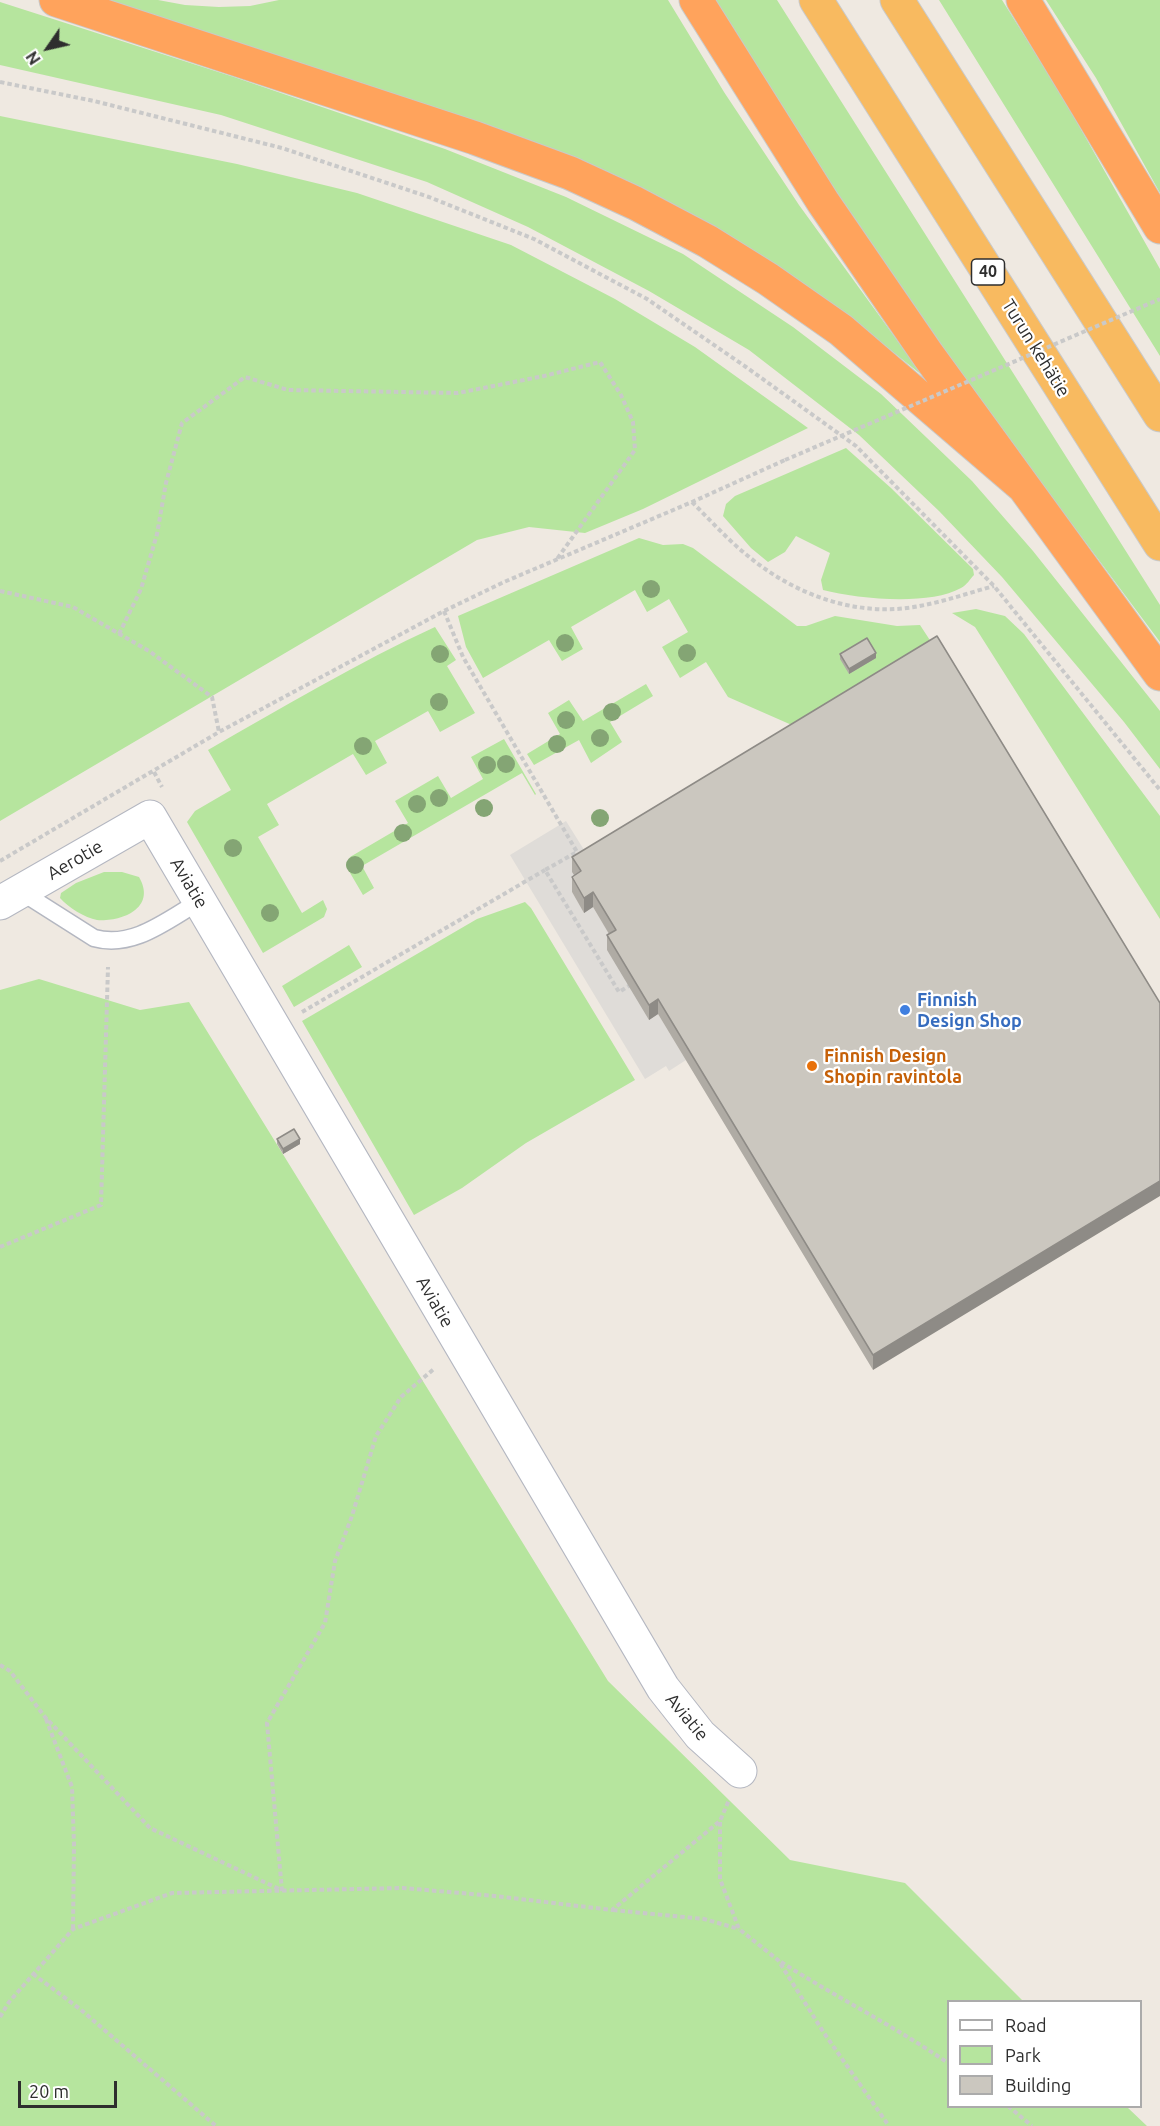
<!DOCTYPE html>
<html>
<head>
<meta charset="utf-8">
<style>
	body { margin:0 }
	#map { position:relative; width:1160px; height:2126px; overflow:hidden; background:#efe9e1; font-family:Ubuntu,sans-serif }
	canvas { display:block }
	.legend { position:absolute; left:947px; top:2000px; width:195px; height:108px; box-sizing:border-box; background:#fff; border:2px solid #ababab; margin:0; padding:8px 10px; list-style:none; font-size:18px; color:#2e2e2e }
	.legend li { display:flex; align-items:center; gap:12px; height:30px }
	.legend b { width:30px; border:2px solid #ababab }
	.north { position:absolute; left:18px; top:18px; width:60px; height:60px; -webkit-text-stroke:4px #fff; paint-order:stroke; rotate:236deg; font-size:16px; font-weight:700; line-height:24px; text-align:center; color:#2e2e2e }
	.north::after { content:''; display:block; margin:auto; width:21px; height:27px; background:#2e2e2e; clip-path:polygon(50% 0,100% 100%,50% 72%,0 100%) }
	.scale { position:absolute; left:18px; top:2081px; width:99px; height:27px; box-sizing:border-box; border:3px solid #2e2e2e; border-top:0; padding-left:8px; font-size:18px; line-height:21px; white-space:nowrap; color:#2e2e2e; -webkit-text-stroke:4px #fff; paint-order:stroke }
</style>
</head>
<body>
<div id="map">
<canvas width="1160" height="2126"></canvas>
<ul class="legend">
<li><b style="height:8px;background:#fff"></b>Road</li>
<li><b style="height:16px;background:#b6e59e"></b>Park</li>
<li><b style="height:16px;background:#cbc7bf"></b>Building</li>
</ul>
<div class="north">N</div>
<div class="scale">20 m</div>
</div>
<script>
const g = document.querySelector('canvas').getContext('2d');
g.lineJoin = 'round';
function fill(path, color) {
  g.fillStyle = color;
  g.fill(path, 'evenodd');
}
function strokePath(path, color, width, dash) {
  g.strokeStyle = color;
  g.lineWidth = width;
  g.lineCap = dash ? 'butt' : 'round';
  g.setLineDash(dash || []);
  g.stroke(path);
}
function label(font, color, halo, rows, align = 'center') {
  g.font = font + ' Ubuntu,sans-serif';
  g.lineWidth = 4.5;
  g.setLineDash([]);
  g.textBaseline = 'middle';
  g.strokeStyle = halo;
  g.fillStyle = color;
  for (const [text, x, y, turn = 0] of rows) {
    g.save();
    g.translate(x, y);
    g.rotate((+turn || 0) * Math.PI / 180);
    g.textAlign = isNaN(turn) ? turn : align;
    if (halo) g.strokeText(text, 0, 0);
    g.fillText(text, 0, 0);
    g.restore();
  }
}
fill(new Path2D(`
	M 109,0 L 158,0 L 185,5 L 219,7 L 250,6 L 279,0 L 668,0 L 724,92 L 799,205 L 923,376 L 843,312 L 783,272 L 189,26 Z
	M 715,0 L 777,0 L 1160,605 L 1160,642 C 1076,529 990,417 910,301 C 842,203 778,102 715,0 Z
	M 939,0 L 1002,0 L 1061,94 L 1160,269 L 1160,356 Z
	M 1046,0 L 1160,0 L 1160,193 L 1096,78 Z
	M 0,2 L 234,77 L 445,149 L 566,197 L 683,254 L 793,327 L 881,394 L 972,481 L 1033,551 L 1160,711 L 1160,769 L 1124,722 L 1002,577 L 939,511 L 859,435 L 749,350 L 649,291 L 528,227 L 427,182 L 221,115 L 0,65 Z
	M 0,116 L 237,164 L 357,193 L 511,245 L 615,299 L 695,347 L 808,428 L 643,509 L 585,533 L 529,527 L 477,540 L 0,821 Z
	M 846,448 L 891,488 L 973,569 L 974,575 C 970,579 967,585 961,588 C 929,606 858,599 823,590 L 821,580 L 830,553 L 796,536 L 785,552 L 768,562 L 751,548 L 723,516 L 726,504 L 735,496 Z
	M 639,538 L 663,545 L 683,544 L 693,548 L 797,626 L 806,626 L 835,616 L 897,626 L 920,625 L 937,651 L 794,726 L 728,697 L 706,662 L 680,678 L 662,647 L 688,632 L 669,599 L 647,612 L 635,590 L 571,627 L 583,649 L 562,661 L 549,640 L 483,678 L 466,647 L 458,616 Z
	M 976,609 L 1005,616 L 1024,634 L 1160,816 L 1160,919 L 975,627 L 952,613 Z
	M 435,627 L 456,660 L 447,666 L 475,713 L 440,732 L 428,711 L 375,741 L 387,763 L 366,775 L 353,754 L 267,804 L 279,825 L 258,837 L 302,913 L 323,900 L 327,909 L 324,917 L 263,953 L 187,822 L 195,811 L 231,790 L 208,750 C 283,707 357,663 435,627 Z
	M 646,684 L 653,696 L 610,722 L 622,742 L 591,763 L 579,740 L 534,765 L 527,754 L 560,734 L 548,713 L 569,700 L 583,721 Z
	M 504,739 L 536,794 L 535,795 L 522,773 L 362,866 L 374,888 L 363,895 L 346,866 L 350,857 L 408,823 L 395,801 L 438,776 L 451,798 L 483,779 L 471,757 Z
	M 104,872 L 122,872 L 139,877 C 157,908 122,922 97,920 C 85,918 68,907 60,898 L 61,893 L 76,883 Z
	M 525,902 L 531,908 L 635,1080 L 526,1143 L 462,1188 L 414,1215 L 302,1021 L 477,919 Z
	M 349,945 L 362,967 L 294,1007 L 282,986 Z
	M 39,979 L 140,1010 L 189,1002 L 608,1681 L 790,1860 L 905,1883 L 1023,2001 L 948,2002 L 948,2106 L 1127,2107 L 1147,2126 L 0,2126 L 0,990 Z`), '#b6e59e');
fill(new Path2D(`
	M 566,821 L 591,861 L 581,886 L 572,892 L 584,912 L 593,907 L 686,1060 L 669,1071 L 666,1066 L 645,1079 L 510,855 Z`), '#dfdcd8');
const service = new Path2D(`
	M 20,891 L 94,938 C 133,949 167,920 200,901`);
const minor = new Path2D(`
	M 0,903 L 150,817 L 663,1688 L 700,1735 L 740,1771`);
const trunk = new Path2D(`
	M 816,0 L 1160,544
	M 897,0 L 1160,415`);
const motorway = new Path2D(`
	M 56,0 L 475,138 L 570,173 L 635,203 L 707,241 L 768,279 L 841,330 L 1024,487
	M 696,0 L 823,202 L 928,355 L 1160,674
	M 1023,0 L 1160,227`);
strokePath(service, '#b4b7c1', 19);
strokePath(minor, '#b4b7c1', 35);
strokePath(trunk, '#c9c9c9', 35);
strokePath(motorway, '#c9c9c9', 35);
strokePath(new Path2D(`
	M 0,82 L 94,101 L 282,148 L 429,197 L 534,239 L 647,299 L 746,367 L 856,446 L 994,586 L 1160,790
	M 692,502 C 710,520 728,540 748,556 C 789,590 842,612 896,609 C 929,607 961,595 994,586
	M 0,591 L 73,607 L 149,651 L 212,697 L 219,732
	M 444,611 L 463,657 L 577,852 L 545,870 L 619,992 L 632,984
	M 119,634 L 141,589 L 157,534 L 166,483 L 182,423 L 245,377 L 288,390 L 458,393 L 544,376 L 600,362 L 621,395 L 633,422 L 635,450 L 557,559
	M 154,772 L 162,787
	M 0,861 L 219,732 L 444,611 L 504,582 L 692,502 L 785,460
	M 302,1012 L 545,870
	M 0,1247 L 101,1205 L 108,967
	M 0,1665 L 10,1671 L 45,1717 L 150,1828 L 281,1890
	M 46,1719 L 72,1787 L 74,1845 L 73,1929
	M 720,1822 L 720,1879 L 739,1929 L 778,1960 L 824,2033 L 889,2126
	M 282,1891 L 267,1723 L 325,1623 L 335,1561 L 352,1516 L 376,1436 L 401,1397 L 435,1368
	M 613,1910 L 704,1919 L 739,1929
	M 781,1962 C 836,1997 894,2026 948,2063
	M 33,1974 L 80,2009 L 216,2126
	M 0,2017 L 9,2002 L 73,1929 L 172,1893 L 403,1888 L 495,1896 L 612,1910 L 720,1821 L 729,1800
	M 1008,2106 L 1032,2126`), '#c9c9c9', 4, [4.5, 3]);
strokePath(service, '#fff', 16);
strokePath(minor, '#fff', 33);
strokePath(trunk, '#f8ba60', 33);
strokePath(motorway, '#ffa35c', 33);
strokePath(new Path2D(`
	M 785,460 L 1160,299`), '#c9c9c9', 4, [4.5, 3]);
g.fillStyle = '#84a574';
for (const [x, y] of [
	[651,589],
	[565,643],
	[687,653],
	[440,654],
	[439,702],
	[612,712],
	[566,720],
	[600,738],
	[557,744],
	[363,746],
	[506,764],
	[487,765],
	[439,798],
	[417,804],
	[484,808],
	[600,818],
	[403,833],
	[233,848],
	[355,865],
	[270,913]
]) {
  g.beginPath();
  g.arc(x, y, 9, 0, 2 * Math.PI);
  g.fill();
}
fill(new Path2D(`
	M 937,636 L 873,1370 L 658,1014 L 649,1020 L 607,950 L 607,935 L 609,934 L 593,907 L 584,913 L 572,892 L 572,877 L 574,875 L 572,872 L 572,857 Z
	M 840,654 L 876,658 L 849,674 L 840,659 Z
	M 277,1139 L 300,1144 L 283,1154 L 277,1144 Z`), '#afaba4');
fill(new Path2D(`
	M 876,653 L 876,658 L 849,674 L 849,669 Z
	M 593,892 L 593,907 L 584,913 L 584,898 Z
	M 658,999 L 658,1014 L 649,1020 L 649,1005 Z
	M 300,1139 L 300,1144 L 283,1154 L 283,1149 Z
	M 1160,1181 L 1160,1196 L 873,1370 L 873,1355 Z`), '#8e8b86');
const building = new Path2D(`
	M 937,636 L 1160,1003 L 1160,1181 L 873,1355 L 658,999 L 649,1005 L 607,935 L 616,930 L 593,892 L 584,898 L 572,877 L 581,871 L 572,857 Z
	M 867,638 L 876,653 L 849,669 L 840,654 Z
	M 294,1129 L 300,1139 L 283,1149 L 277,1139 Z`);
fill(building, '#cbc7bf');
strokePath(building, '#8e8b86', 1.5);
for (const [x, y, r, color] of [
	[905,1010,6,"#3f7fe0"],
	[812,1066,6,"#e8710a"]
]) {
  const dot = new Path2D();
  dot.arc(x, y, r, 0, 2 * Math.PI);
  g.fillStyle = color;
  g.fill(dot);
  strokePath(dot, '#fff', 2);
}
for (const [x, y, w] of [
	[988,272,33]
]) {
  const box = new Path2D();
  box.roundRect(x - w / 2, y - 13, w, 26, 4.5);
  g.fillStyle = '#fff';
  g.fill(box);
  strokePath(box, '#2e2e2e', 1.5);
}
label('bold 16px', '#2e2e2e', null, [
	["40",988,272]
]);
label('18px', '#2e2e2e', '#fff', [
	["Turun kehätie",1036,348,58],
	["Aerotie",75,860,-30],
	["Aviatie",189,883,59],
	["Aviatie",435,1302,60],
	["Aviatie",687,1717,50]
]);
label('bold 18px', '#366cbe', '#fff', [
	["Finnish",917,1000],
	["Design Shop",917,1021]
], 'left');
label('bold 18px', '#c56008', '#fff', [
	["Finnish Design",824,1056],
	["Shopin ravintola",824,1077]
], 'left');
</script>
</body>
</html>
